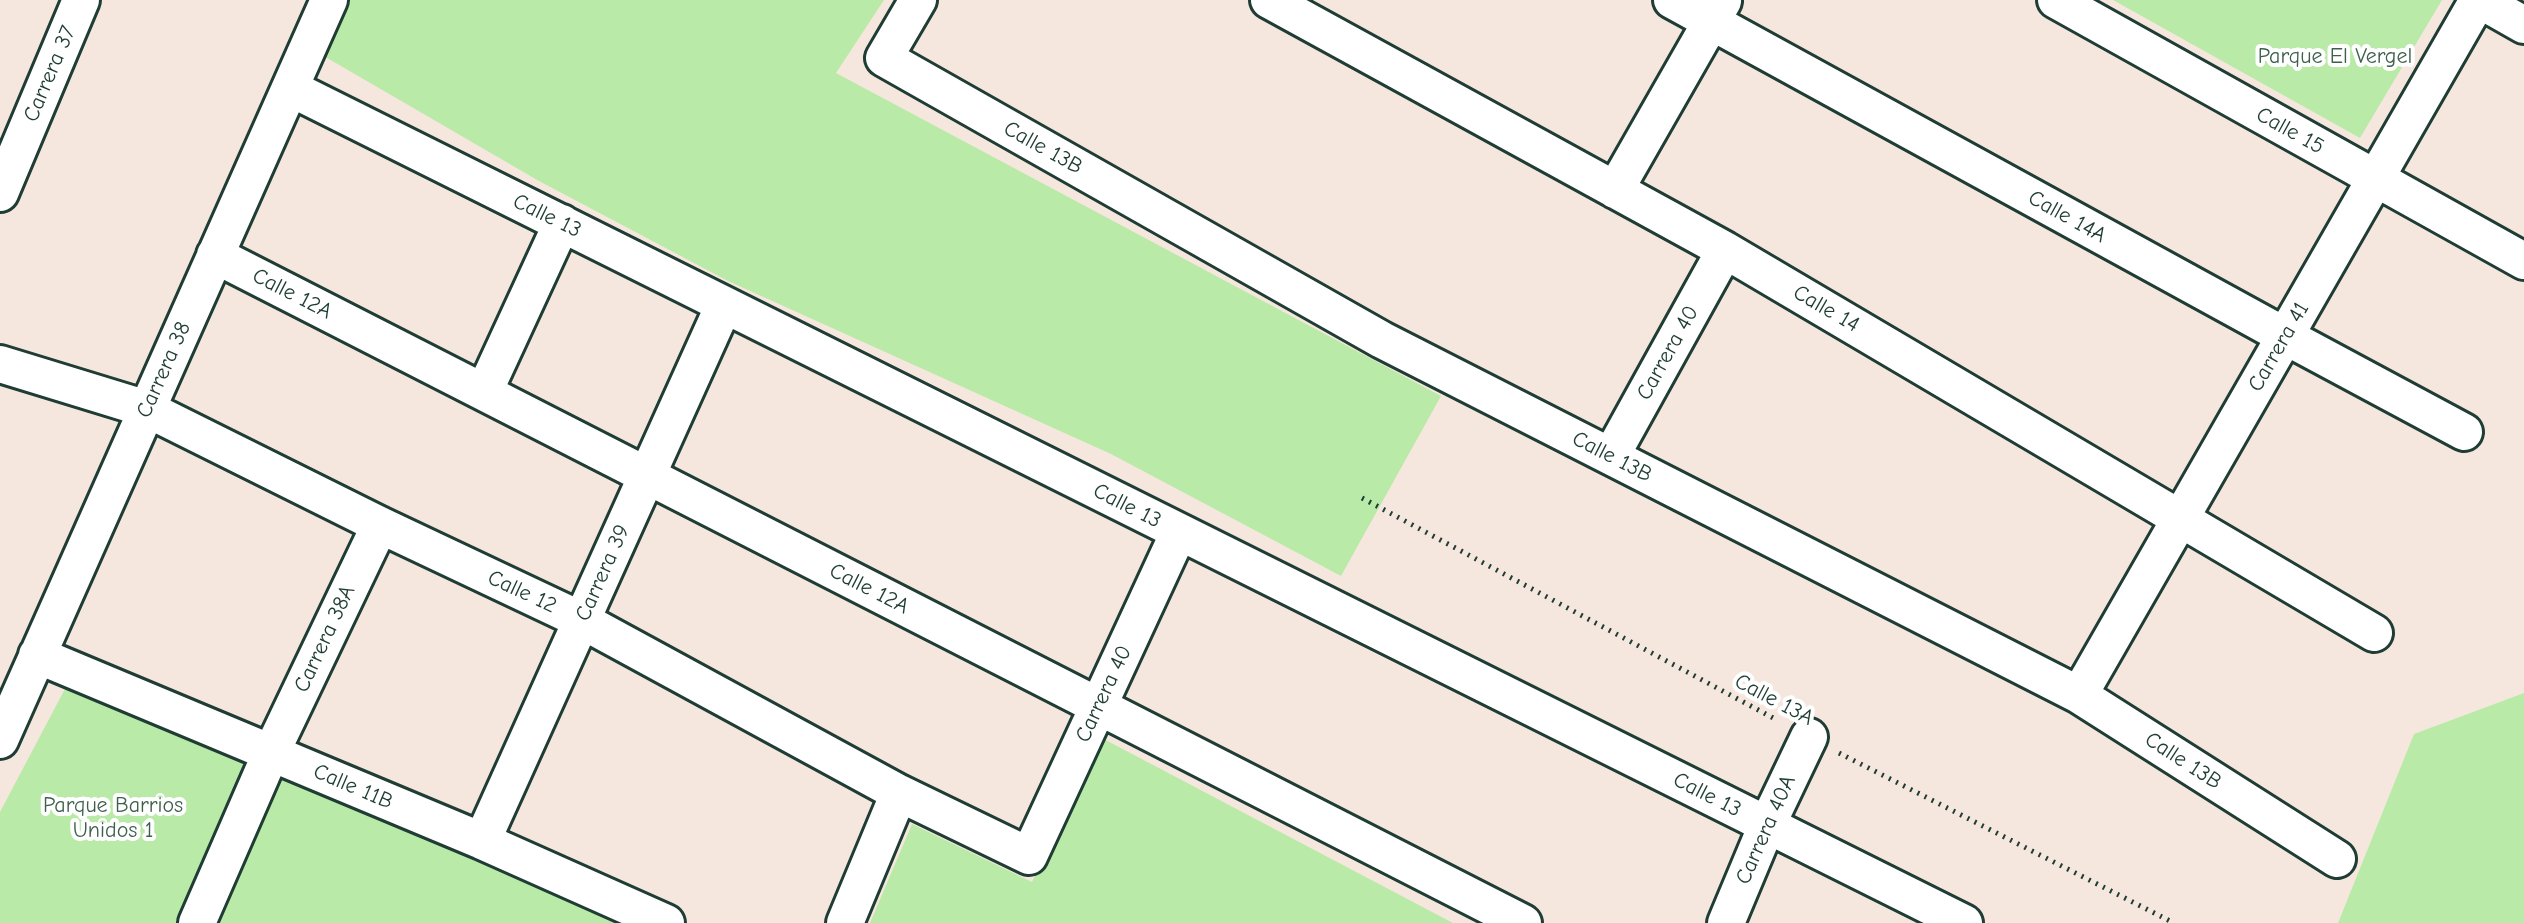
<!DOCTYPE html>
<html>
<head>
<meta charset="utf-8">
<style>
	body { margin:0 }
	canvas { display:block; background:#f6e7de }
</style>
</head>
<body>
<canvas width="2524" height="923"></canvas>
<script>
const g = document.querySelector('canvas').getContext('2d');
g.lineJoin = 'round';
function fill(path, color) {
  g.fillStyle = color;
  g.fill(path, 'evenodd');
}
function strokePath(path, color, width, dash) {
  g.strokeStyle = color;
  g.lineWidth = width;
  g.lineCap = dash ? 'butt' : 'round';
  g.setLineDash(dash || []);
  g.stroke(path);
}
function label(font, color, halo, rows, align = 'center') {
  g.font = font + ' "Comic Neue",sans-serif';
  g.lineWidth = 8;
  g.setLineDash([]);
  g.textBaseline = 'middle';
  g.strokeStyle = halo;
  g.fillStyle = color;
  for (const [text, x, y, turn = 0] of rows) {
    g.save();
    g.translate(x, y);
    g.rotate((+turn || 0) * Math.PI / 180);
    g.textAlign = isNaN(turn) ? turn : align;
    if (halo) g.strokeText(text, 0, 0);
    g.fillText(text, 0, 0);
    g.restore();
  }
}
fill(new Path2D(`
	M 346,0 L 884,0 L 836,73 L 1441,396 L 1341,576 L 1111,454 L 728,281 L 539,181 L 322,55 Z
	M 2113,0 L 2442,0 L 2360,138 Z
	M 67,685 L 630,923 L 0,923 L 0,812 Z
	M 2524,693 L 2524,923 L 2338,923 L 2414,734 Z
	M 1100,737 L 1453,923 L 870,923 L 912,824 L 1032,882 Z`), '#baeaa8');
const street = new Path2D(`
	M 918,0 L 884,58 L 1382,340 L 2079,695 L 2337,859
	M 1269,0 L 1725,250 L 2374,633
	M 1672,0 L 2285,336 L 2464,432
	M 2056,0 L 2524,261
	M 2480,0 L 2524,25
	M 290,88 L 1964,923
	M 1615,190 L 1723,1
	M 0,193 L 81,0
	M 215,255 L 1523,923
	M 0,364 L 147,409 L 380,525 L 581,620 L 899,793 L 1029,856 L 1179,532
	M 484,392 L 562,223
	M 1611,456 L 1725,250
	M 37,655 L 482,841 L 666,923
	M 2079,695 L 2478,0
	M 0,740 L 329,0
	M 482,841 L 724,305
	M 197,923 L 271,753 L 380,525
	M 845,923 L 899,793
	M 1726,923 L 1767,825 L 1809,737`);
strokePath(street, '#1f3d34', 42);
strokePath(new Path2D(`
	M 1362,498 L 1777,720
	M 1839,753 L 2174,923`), '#1f3d34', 5, [2, 6]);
strokePath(street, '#fff', 36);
label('22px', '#3e604b', '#fff', [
	["Parque El Vergel",2335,57],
	["Parque Barrios",113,806],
	["Unidos 1",113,831]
]);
label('22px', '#1f3d34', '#fff', [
	["Carrera 37",50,74,-67],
	["Calle 15",2290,131,29],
	["Calle 13B",1043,148,29],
	["Calle 13",547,216,26],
	["Calle 14A",2067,217,29],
	["Calle 12A",292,294,27],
	["Calle 14",1826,309,30],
	["Carrera 41",2279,347,-60],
	["Carrera 40",1668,353,-61],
	["Carrera 38",164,370,-66],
	["Calle 13B",1612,457,27],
	["Calle 13",1127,506,27],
	["Carrera 39",603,573,-66],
	["Calle 12A",869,589,27],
	["Calle 12",522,592,25],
	["Carrera 38A",325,639,-65],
	["Carrera 40",1104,694,-65],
	["Calle 13A",1774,700,28],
	["Calle 13B",2183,761,33],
	["Calle 11B",353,787,23],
	["Calle 13",1707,795,27],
	["Carrera 40A",1766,830,-66]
]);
</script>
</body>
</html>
